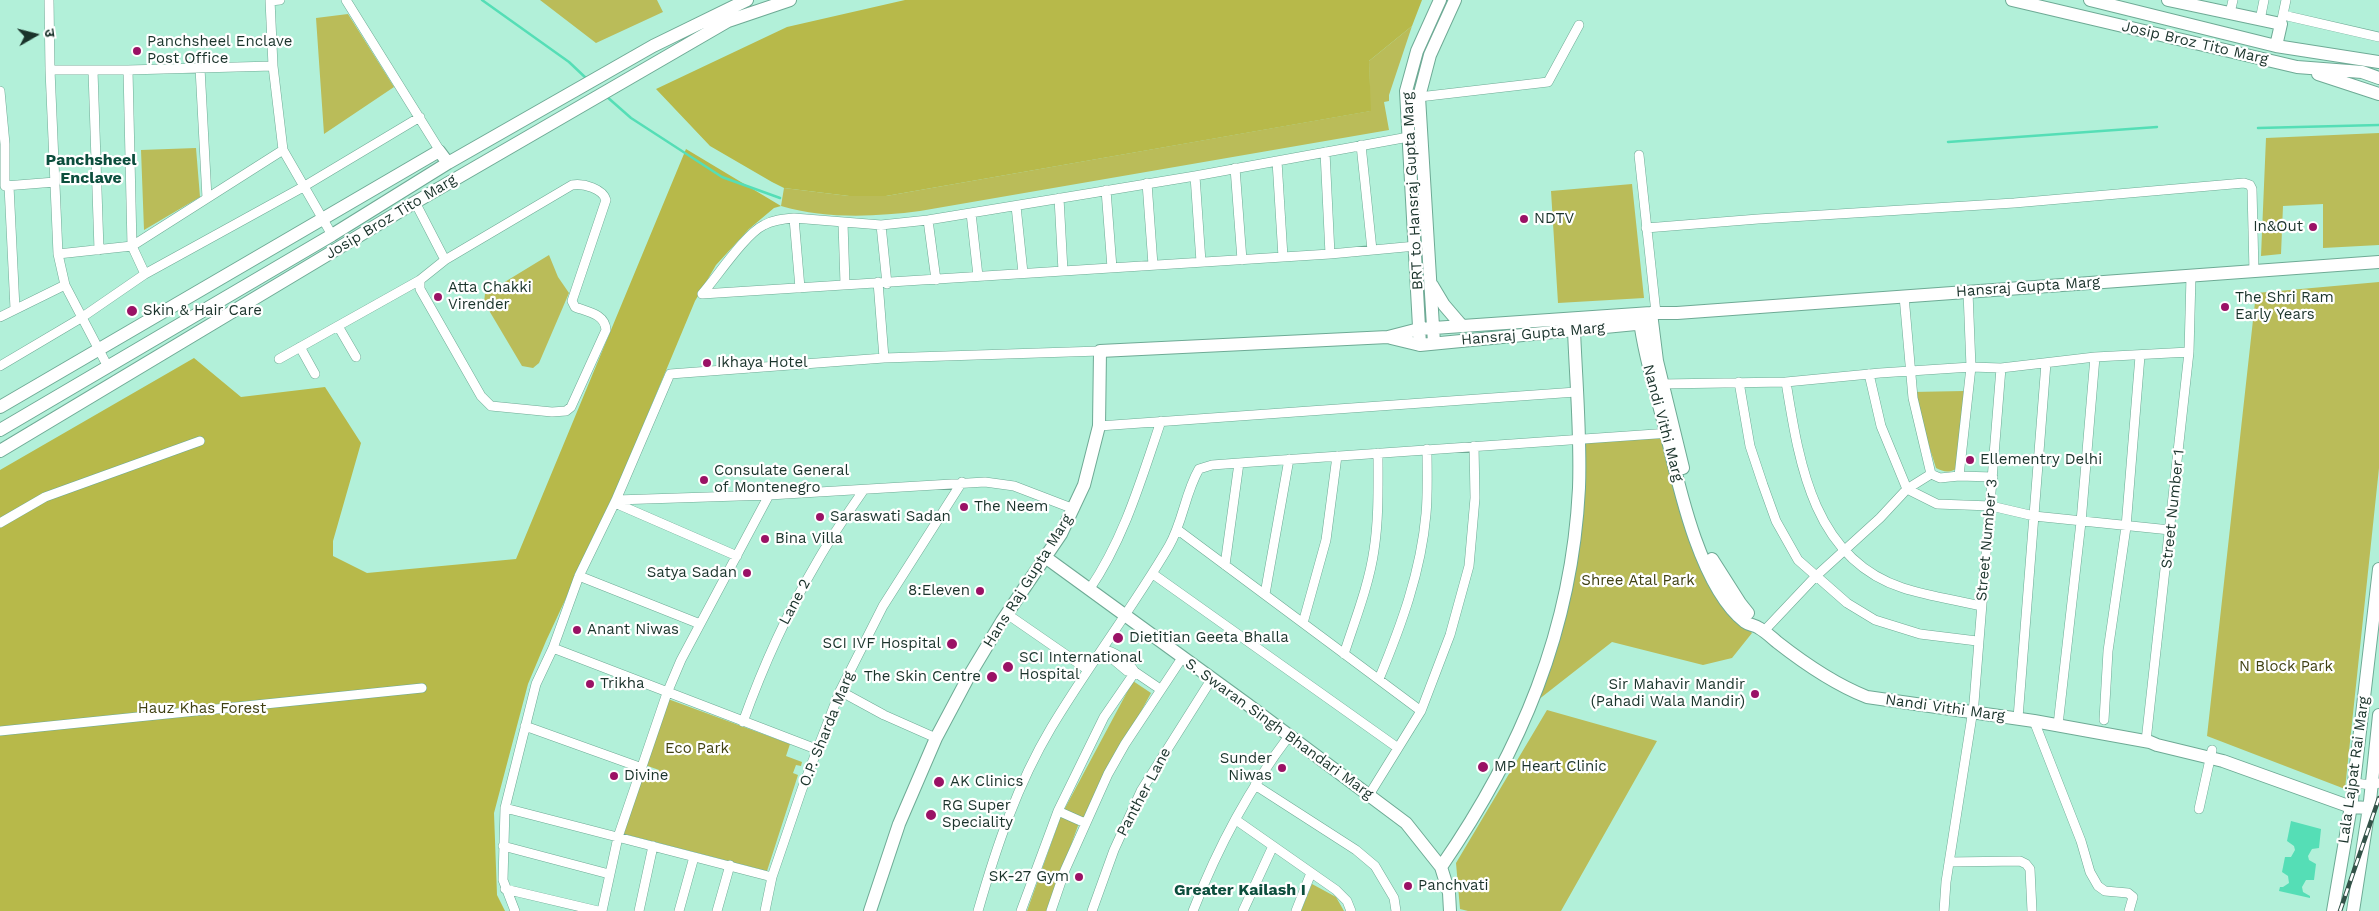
<!DOCTYPE html>
<html>
<head>
<meta charset="utf-8">
<style>
	body { margin:0 }
	#map { position:relative; width:2379px; height:911px; overflow:hidden; background:#b2f0d9; font-family:"Work Sans","Noto Sans Devanagari",sans-serif }
	canvas { display:block }
	.north { position:absolute; left:10px; top:10px; width:50px; height:50px; -webkit-text-stroke:4px #fff; paint-order:stroke; rotate:82deg; font-size:14px; font-weight:700; line-height:20px; text-align:center; color:#1a332b }
	.north::after { content:''; display:block; margin:auto; width:18px; height:22px; background:#1a332b; clip-path:polygon(50% 0,100% 100%,50% 72%,0 100%) }
</style>
</head>
<body>
<div id="map">
<canvas width="2379" height="911"></canvas>
<div class="north">उ</div>
</div>
<script>
const g = document.querySelector('canvas').getContext('2d');
g.lineJoin = 'round';
function fill(path, color) {
  g.fillStyle = color;
  g.fill(path, 'evenodd');
}
function strokePath(path, color, width, dash) {
  g.strokeStyle = color;
  g.lineWidth = width;
  g.lineCap = dash ? 'butt' : 'round';
  g.setLineDash(dash || []);
  g.stroke(path);
}
function label(font, color, halo, rows, align = 'center') {
  g.font = font + ' "Work Sans",sans-serif';
  g.lineWidth = 4.5;
  g.setLineDash([]);
  g.textBaseline = 'middle';
  g.strokeStyle = halo;
  g.fillStyle = color;
  for (const [text, x, y, turn = 0] of rows) {
    g.save();
    g.translate(x, y);
    g.rotate((+turn || 0) * Math.PI / 180);
    g.textAlign = isNaN(turn) ? turn : align;
    if (halo) g.strokeText(text, 0, 0);
    g.fillText(text, 0, 0);
    g.restore();
  }
}
fill(new Path2D(`
	M 540,0 L 657,0 L 663,12 L 596,43 Z
	M 348,14 L 394,87 L 324,134 L 316,18 Z
	M 1412,26 L 1389,95 L 1389,101 L 1384,102 L 1389,130 L 920,211 C 874,217 826,219 781,206 L 784,188 L 849,196 L 886,196 L 1370,111 L 1369,61 Z
	M 2379,133 L 2379,245 L 2323,248 L 2323,204 L 2283,206 L 2281,254 L 2261,256 L 2266,138 Z
	M 196,148 L 200,197 L 144,230 L 141,150 Z
	M 1632,184 L 1644,298 L 1558,303 L 1551,191 Z
	M 549,255 L 558,277 L 569,293 L 539,363 L 533,368 L 522,366 L 484,302 L 485,294 Z
	M 2379,282 L 2379,468 L 2345,789 L 2207,736 L 2256,293 Z
	M 1964,391 L 1956,469 C 1948,473 1944,472 1936,468 L 1912,392 Z
	M 1664,435 L 1726,607 L 1752,633 L 1732,658 L 1703,665 L 1612,642 L 1538,700 L 1572,585 L 1582,443 Z
	M 1133,681 L 1151,693 L 1083,819 L 1064,810 Z
	M 668,699 L 790,744 L 786,756 L 802,762 L 801,766 L 796,765 L 793,773 L 798,775 L 767,871 L 624,834 L 641,777 L 655,781 L 659,770 L 645,765 Z
	M 1547,710 L 1657,741 L 1561,911 L 1468,911 L 1460,909 L 1456,863 Z
	M 1061,816 L 1079,823 L 1047,911 L 1027,911 Z
	M 1312,884 L 1336,897 L 1344,911 L 1301,911 Z`), '#babc59');
fill(new Path2D(`
	M 905,0 L 1422,0 L 1412,26 L 1369,61 L 1371,111 L 886,196 L 849,196 L 784,188 L 772,182 L 710,146 L 656,89 L 787,27 Z
	M 686,149 L 781,206 L 774,208 L 749,229 L 716,265 L 695,301 L 614,495 L 546,641 L 528,684 L 494,813 L 497,895 L 505,911 L 0,911 L 0,470 L 194,358 L 241,397 L 325,387 L 361,443 L 333,541 L 333,556 L 367,573 L 516,559 Z`), '#b7b94a');
fill(new Path2D(`
	M 2291,821 L 2321,829 L 2319,848 L 2312,849 L 2308,856 L 2309,860 L 2316,864 L 2314,880 L 2306,880 L 2302,887 L 2303,892 L 2310,896 L 2310,898 L 2279,891 L 2280,887 L 2283,887 L 2289,883 L 2288,876 L 2282,872 L 2285,857 L 2291,857 L 2295,850 L 2294,846 L 2287,841 Z`), '#55deb6');
strokePath(new Path2D(`
	M 482,0 L 569,62 L 587,79
	M 606,96 L 631,118 L 722,177 L 780,198
	M 2258,128 L 2379,125
	M 1948,142 L 2157,127`), '#55deb6', 2.5);
const street = new Path2D(`
	M 49,0 L 50,70 L 58,254 L 65,285 L 108,367
	M 270,0 L 273,66
	M 346,0 L 440,151
	M 270,1 L 280,0
	M 2230,13 L 2233,0
	M 2283,15 L 2379,37
	M 2282,19 L 2286,0
	M 2260,20 L 2264,0
	M 200,68 L 207,198
	M 128,70 L 273,66 L 283,150
	M 93,71 L 99,250
	M 0,91 L 5,144 L 5,186
	M 1419,97 L 1548,82 L 1579,25
	M 1361,145 L 1372,250
	M 1325,152 L 1330,254
	M 1639,155 L 1656,313
	M 1277,161 L 1283,257
	M 1235,168 L 1242,260
	M 1195,176 L 1201,262
	M 1147,183 L 1153,265
	M 5,186 L 55,182
	M 9,186 L 15,309
	M 1106,190 L 1112,268
	M 1059,198 L 1063,271
	M 415,202 L 445,260 L 572,185 C 584,183 603,189 606,200 L 572,301 L 575,307 C 588,312 605,314 606,330 L 571,407 L 566,411 L 552,412 L 491,406 L 481,396 L 420,289 L 420,280 L 445,260
	M 1016,206 L 1023,273
	M 971,213 L 978,276
	M 794,218 L 800,288
	M 928,220 L 936,280
	M 843,223 L 845,284
	M 881,225 L 887,284
	M 1646,228 L 1758,219 L 2014,203 L 2244,183 L 2250,185 L 2252,189 L 2254,272
	M 58,254 L 132,246 L 283,150 L 332,235
	M 145,274 L 303,187 L 420,117
	M 878,282 L 884,358
	M 702,294 C 717,277 745,234 764,225 C 773,220 783,219 794,218 L 881,225 L 928,220 L 1195,176 L 1414,136
	M 702,294 L 1330,254 L 1416,246
	M 1904,296 L 1913,398 L 1931,474 L 1940,478 L 1959,476 L 1993,477
	M 0,317 L 65,285
	M 338,326 L 356,357
	M 300,347 L 315,374
	M 279,359 L 420,280
	M 0,366 L 81,318 L 145,274 L 132,246 L 128,70 L 50,70
	M 1869,374 L 1881,426 L 1907,489 L 1937,504 L 1991,506 L 2034,516 L 2170,530
	M 1739,382 L 1750,446 L 1763,485 L 1776,521 L 1798,560 L 1847,603 L 1875,620 L 1920,634 L 1977,641
	M 1786,382 C 1799,462 1813,559 1903,588 C 1928,596 1955,600 1981,606
	M 1662,384 L 1786,382 L 1880,373 L 1971,367 L 2001,368 L 2095,357 L 2189,352
	M 1099,426 L 1576,392
	M 1959,476 L 1971,367 L 1968,292
	M 616,500 L 769,495 L 985,482 L 1014,486 L 1074,509
	M 615,503 L 737,556
	M 0,523 L 45,497 L 200,441
	M 1178,530 L 1421,711
	M 1225,565 L 1239,463
	M 1153,574 L 1398,748
	M 579,576 L 700,624
	M 1089,590 C 1124,539 1141,480 1161,421
	M 1265,594 L 1289,459
	M 1007,614 L 1088,670
	M 1303,623 L 1326,540 L 1337,456
	M 1764,631 L 1815,577 L 1880,518 L 1907,489 L 1931,474
	M 553,648 L 816,749
	M 1102,650 L 1127,671 L 1135,672 L 1160,689
	M 1102,650 C 1114,650 1128,662 1135,672
	M 1344,654 C 1355,620 1369,585 1374,550 C 1379,518 1378,485 1378,453
	M 1379,679 C 1401,626 1421,572 1426,514 C 1428,493 1427,471 1427,449
	M 840,691 L 884,715 L 936,738
	M 2018,718 L 2046,363
	M 2104,720 L 2108,651 L 2126,527 L 2140,356
	M 2034,721 L 2081,841 L 2090,872 L 2098,886 L 2105,891 L 2128,893 L 2133,897 L 2129,911
	M 743,722 C 763,666 787,613 817,562 C 831,537 847,514 863,491
	M 2058,725 L 2081,522 L 2095,357
	M 525,726 L 642,768
	M 0,731 L 422,688
	M 2146,741 L 2189,352 L 2191,276
	M 2354,783 L 2372,785 L 2379,783
	M 1255,785 L 1356,850 L 1375,866 L 1394,898 L 1396,911
	M 1369,795 L 1421,711 L 1450,635 L 1469,566 L 1475,498 L 1474,446
	M 505,808 L 772,877
	M 2199,809 L 2212,750
	M 1058,811 L 1085,823
	M 1236,820 L 1336,890 L 1347,901 L 1351,911
	M 503,846 L 609,874
	M 1949,862 L 2020,861 L 2026,864 L 2030,869 L 2032,911
	M 505,889 L 598,911
	M 515,911 L 503,880 L 505,808 L 536,684 L 553,648 L 579,576 L 616,500 L 670,374 L 884,358 L 1100,351
	M 602,911 L 618,837 L 667,693 L 681,660 L 769,495
	M 639,911 L 653,846
	M 679,911 L 694,857
	M 717,911 L 730,865
	M 765,911 L 772,877 L 802,789 L 840,691 L 883,606 L 962,482
	M 978,911 C 996,848 1017,785 1051,728 C 1088,666 1132,609 1169,546 C 1183,522 1185,493 1199,469 L 1212,465 L 1239,463 L 1670,433
	M 1021,911 L 1058,811 L 1104,717 L 1135,672
	M 1051,911 L 1065,870 L 1108,774 L 1125,744 L 1182,658
	M 1092,911 L 1114,850 L 1141,791 L 1211,680
	M 1193,911 C 1217,849 1249,789 1289,736
	M 1243,911 L 1273,846
	M 1296,911 L 1311,873
	M 1944,911 L 1946,882 L 1974,703 L 2001,368`);
const secondary = new Path2D(`
	M 2012,0 L 2297,67 L 2362,72 L 2379,78
	M 2090,0 L 2276,46 L 2379,62
	M 2168,0 L 2281,24 L 2276,46
	M 2318,74 L 2379,94
	M 1432,285 L 1444,305 L 1462,326
	M 1651,313 L 1657,361 L 1683,468
	M 1639,314 C 1644,356 1657,395 1667,436 C 1679,488 1701,588 1745,622 C 1749,625 1755,625 1759,628 C 1766,632 1771,637 1777,642 C 1805,664 1834,684 1867,697 L 2034,721 L 2150,742 L 2157,745 L 2223,761 L 2351,807 L 2369,808
	M 1391,338 L 1420,345 L 1646,323
	M 1434,343 L 1419,97 L 1430,55 L 1455,0
	M 1420,345 L 1406,91 L 1417,51 L 1440,0
	M 0,407 L 439,151 L 448,163
	M 0,430 L 332,235 L 448,163 L 653,46 L 747,0
	M 0,451 L 407,207 L 728,21 L 790,0
	M 1045,557 L 1247,704 L 1406,823 L 1441,867 L 1449,893 L 1450,911
	M 1712,559 L 1740,603 L 1748,613
	M 1441,867 C 1521,751 1572,630 1579,488 C 1581,436 1576,382 1574,330
	M 870,911 L 899,824 L 936,738 L 969,676 L 1002,621 L 1061,534 L 1084,485 L 1099,426 L 1100,351 L 1388,337 L 1419,329 L 1651,313 L 1677,313 L 2379,262
	M 2333,911 L 2352,800 L 2379,569
	M 2353,911 L 2370,801 L 2379,715`);
strokePath(street, '#6eaa95', 10);
strokePath(secondary, '#6eaa95', 14);
strokePath(street, '#fff', 9);
strokePath(secondary, '#fff', 12);
const rail = new Path2D(`
	M 2340,911 L 2379,798`);
strokePath(rail, '#335248', 4.5);
strokePath(rail, '#fff', 2.5, [8]);
for (const [x, y, r, color] of [
	[137,51,5,"#9a1265"],
	[1524,219,5,"#9a1265"],
	[2313,227,5,"#9a1265"],
	[438,297,5,"#9a1265"],
	[2225,307,5,"#9a1265"],
	[132,311,6,"#9a1265"],
	[707,363,5,"#9a1265"],
	[1970,460,5,"#9a1265"],
	[704,480,5,"#9a1265"],
	[964,507,5,"#9a1265"],
	[820,517,5,"#9a1265"],
	[765,539,5,"#9a1265"],
	[747,573,5,"#9a1265"],
	[980,591,5,"#9a1265"],
	[577,630,5,"#9a1265"],
	[1118,638,6,"#9a1265"],
	[952,644,6,"#9a1265"],
	[1008,667,6,"#9a1265"],
	[992,677,6,"#9a1265"],
	[590,684,5,"#9a1265"],
	[1755,694,5,"#9a1265"],
	[1483,767,6,"#9a1265"],
	[1282,768,5,"#9a1265"],
	[614,776,5,"#9a1265"],
	[939,782,6,"#9a1265"],
	[931,815,6,"#9a1265"],
	[1079,877,5,"#9a1265"],
	[1408,886,5,"#9a1265"]
]) {
  const dot = new Path2D();
  dot.arc(x, y, r, 0, 2 * Math.PI);
  g.fillStyle = color;
  g.fill(dot);
  strokePath(dot, '#fff', 2);
}
label('15px', '#1a332b', '#fff', [
	["Panchsheel Enclave",147,42],
	["Post Office",147,59],
	["NDTV",1534,219],
	["In&Out",2303,227,"right"],
	["Atta Chakki",448,288],
	["Virender",448,305],
	["The Shri Ram",2235,298],
	["Early Years",2235,315],
	["Skin & Hair Care",143,311],
	["Ikhaya Hotel",717,363],
	["Ellementry Delhi",1980,460],
	["Consulate General",714,471],
	["of Montenegro",714,488],
	["The Neem",974,507],
	["Saraswati Sadan",830,517],
	["Bina Villa",775,539],
	["Satya Sadan",737,573,"right"],
	["8:Eleven",970,591,"right"],
	["Anant Niwas",587,630],
	["Dietitian Geeta Bhalla",1129,638],
	["SCI IVF Hospital",941,644,"right"],
	["SCI International",1019,658],
	["Hospital",1019,675],
	["The Skin Centre",981,677,"right"],
	["Trikha",600,684],
	["Sir Mahavir Mandir",1745,685,"right"],
	["(Pahadi Wala Mandir)",1745,702,"right"],
	["Sunder",1272,759,"right"],
	["Niwas",1272,776,"right"],
	["MP Heart Clinic",1494,767],
	["Divine",624,776],
	["AK Clinics",950,782],
	["RG Super",942,806],
	["Speciality",942,823],
	["SK-27 Gym",1069,877,"right"],
	["Panchvati",1418,886]
], 'left');
label('15px', '#1a332b', '#fff', [
	["Josip Broz Tito Marg",2195,43,13],
	["BRT to Hansraj Gupta Marg",1413,191,-93],
	["Josip Broz Tito Marg",391,217,-31],
	["Hansraj Gupta Marg",2028,287,-4],
	["Hansraj Gupta Marg",1533,334,-5],
	["Nandi Vithi Marg",1663,423,75],
	["Street Number 1",2173,509,-84],
	["Street Number 3",1987,540,-85],
	["Hans Raj Gupta Marg",1028,581,-58],
	["Lane 2",795,602,-62],
	["Nandi Vithi Marg",1945,708,8],
	["O.P. Sharda Marg",827,729,-68],
	["S. Swaran Singh Bhandari Marg",1279,729,36],
	["Lala Lajpat Rai Marg",2354,770,-82],
	["Panther Lane",1144,792,-62]
]);
label('15px', '#3f4012', '#fff', [
	["Shree Atal Park",1638,581],
	["N Block Park",2286,667],
	["Hauz Khas Forest",202,709],
	["Eco Park",697,749]
]);
label('bold 16px', '#0c4e3d', '#fff', [
	["Panchsheel",91,160],
	["Enclave",91,178],
	["Greater Kailash I",1240,890]
]);
</script>
</body>
</html>
